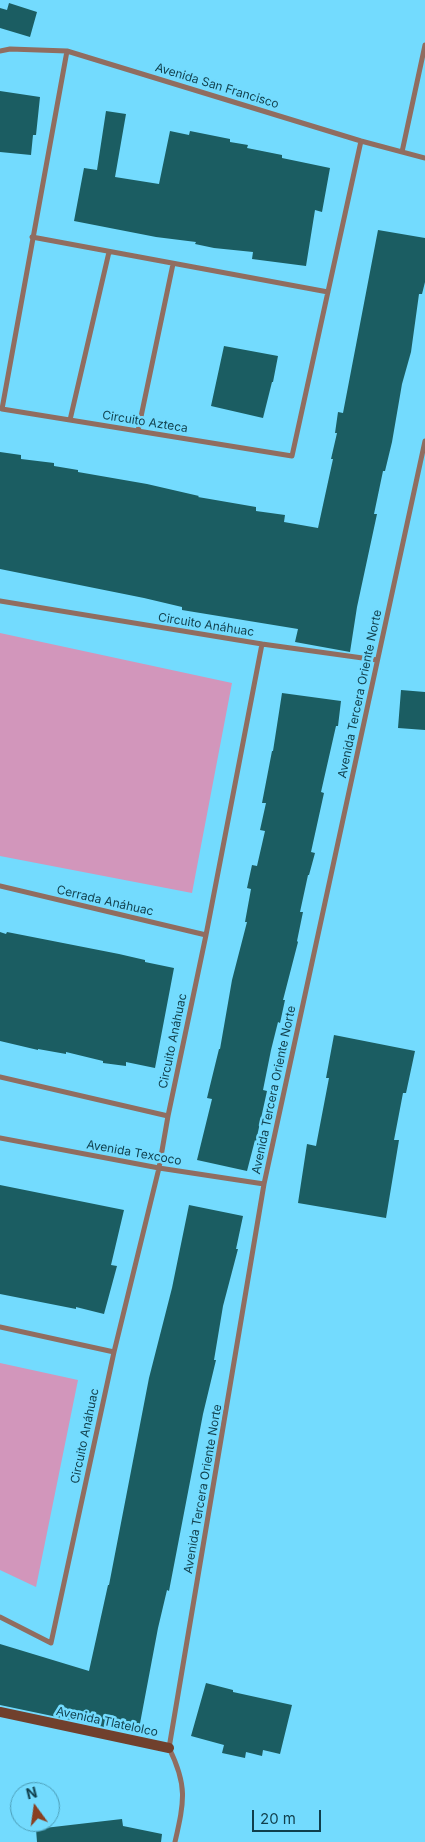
<!DOCTYPE html>
<html>
<head>
<meta charset="utf-8">
<style>
	body { margin:0 }
	#map { position:relative; width:425px; height:1842px; overflow:hidden; background:#73dbfe; font-family:Inter,sans-serif }
	canvas { display:block }
	.north { position:absolute; left:10px; top:1782px; width:50px; height:50px; box-sizing:border-box; background:#73dbfe; border:1px solid #4b9db7; border-radius:50%; rotate:346deg; font-size:14px; font-weight:700; line-height:20px; text-align:center; color:#103f4c }
	.north::after { content:''; display:block; margin:auto; width:18px; height:22px; background:#894022; clip-path:polygon(50% 0,100% 100%,50% 72%,0 100%) }
	.scale { position:absolute; left:252px; top:1810px; width:69px; height:22px; box-sizing:border-box; border:2px solid #103f4c; border-top:0; padding-left:6px; font-size:15px; line-height:18px; white-space:nowrap; color:#103f4c; -webkit-text-stroke:4px #73dbfe; paint-order:stroke }
</style>
</head>
<body>
<div id="map">
<canvas width="425" height="1842"></canvas>
<div class="north">N</div>
<div class="scale">20 m</div>
</div>
<script>
const g = document.querySelector('canvas').getContext('2d');
g.lineJoin = 'round';
function fill(path, color) {
  g.fillStyle = color;
  g.fill(path, 'evenodd');
}
function strokePath(path, color, width, dash) {
  g.strokeStyle = color;
  g.lineWidth = width;
  g.lineCap = dash ? 'butt' : 'round';
  g.setLineDash(dash || []);
  g.stroke(path);
}
function label(font, color, halo, rows, align = 'center') {
  g.font = font + ' Inter,sans-serif';
  g.lineWidth = 5;
  g.setLineDash([]);
  g.textBaseline = 'middle';
  g.strokeStyle = halo;
  g.fillStyle = color;
  for (const [text, x, y, turn = 0] of rows) {
    g.save();
    g.translate(x, y);
    g.rotate((+turn || 0) * Math.PI / 180);
    g.textAlign = isNaN(turn) ? turn : align;
    if (halo) g.strokeText(text, 0, 0);
    g.fillText(text, 0, 0);
    g.restore();
  }
}
fill(new Path2D(`
	M 0,633 L 232,683 L 192,893 L 0,856 Z
	M 0,1363 L 78,1380 L 36,1587 L 0,1570 Z`), '#d296bb');
fill(new Path2D(`
	M 9,3 L 37,12 L 30,37 L 0,28 L 0,8 L 7,10 Z
	M 0,91 L 40,97 L 36,135 L 33,135 L 31,155 L 0,152 Z
	M 106,111 L 126,114 L 115,177 L 159,184 L 170,131 L 189,135 L 190,131 L 230,139 L 230,142 L 248,145 L 247,148 L 282,155 L 282,158 L 330,168 L 322,212 L 315,210 L 306,266 L 252,259 L 253,252 L 214,248 L 195,244 L 196,242 L 156,237 L 74,221 L 84,168 L 97,170 Z
	M 378,230 L 425,238 L 425,282 L 422,294 L 419,294 L 411,352 L 402,384 L 392,442 L 385,471 L 383,471 L 374,514 L 377,514 L 357,607 L 350,652 L 295,642 L 298,629 L 182,610 L 182,607 L 144,598 L 0,569 L 0,452 L 21,455 L 21,459 L 54,463 L 54,466 L 78,470 L 78,472 L 147,484 L 199,496 L 198,497 L 256,507 L 256,511 L 285,515 L 284,522 L 318,528 L 333,459 L 331,459 L 337,433 L 335,433 L 338,412 L 343,413 Z
	M 224,346 L 278,356 L 273,382 L 272,382 L 263,418 L 211,406 Z
	M 401,690 L 425,692 L 425,730 L 398,728 Z
	M 282,693 L 341,701 L 338,726 L 336,726 L 321,792 L 324,793 L 311,852 L 315,853 L 309,875 L 308,875 L 300,912 L 303,912 L 297,941 L 298,942 L 283,1000 L 285,1000 L 280,1023 L 278,1022 L 271,1050 L 263,1090 L 267,1091 L 256,1141 L 255,1140 L 247,1171 L 197,1160 L 212,1099 L 207,1098 L 219,1049 L 220,1049 L 232,980 L 247,922 L 245,922 L 251,889 L 247,888 L 252,865 L 257,866 L 265,831 L 260,830 L 266,803 L 262,803 L 272,751 L 273,751 Z
	M 0,932 L 6,934 L 7,932 L 119,954 L 145,960 L 145,962 L 174,968 L 155,1068 L 126,1062 L 126,1066 L 103,1063 L 103,1061 L 66,1052 L 66,1054 L 38,1049 L 38,1050 L 0,1041 Z
	M 334,1035 L 415,1051 L 406,1093 L 403,1093 L 394,1140 L 399,1140 L 386,1218 L 298,1203 L 307,1144 L 316,1146 L 329,1078 L 326,1078 Z
	M 0,1185 L 124,1210 L 111,1265 L 117,1266 L 104,1314 L 76,1307 L 76,1309 L 0,1294 Z
	M 189,1205 L 243,1216 L 236,1249 L 238,1249 L 223,1306 L 214,1360 L 216,1360 L 203,1414 L 169,1591 L 167,1590 L 158,1628 L 138,1734 L 0,1705 L 0,1644 L 89,1671 L 108,1585 L 109,1585 L 149,1378 L 172,1288 Z
	M 206,1683 L 233,1690 L 233,1692 L 292,1705 L 280,1754 L 263,1750 L 262,1756 L 246,1752 L 245,1758 L 222,1753 L 224,1745 L 191,1736 Z
	M 122,1819 L 123,1826 L 162,1834 L 161,1842 L 37,1842 L 36,1829 Z`), '#1b5d62');
strokePath(new Path2D(`
	M 0,51 L 10,49 L 67,51 L 361,141 L 425,158
	M 67,51 L 2,409 L 292,456 L 361,141
	M 402,152 L 425,45
	M 32,237 L 328,292
	M 70,420 L 109,252
	M 138,431 L 173,264
	M 0,601 L 262,644 L 377,660
	M 0,886 L 206,935
	M 0,1077 L 168,1116
	M 0,1138 L 159,1168 L 264,1184
	M 0,1327 L 114,1352
	M 0,1617 L 51,1643 L 114,1352 L 159,1168 L 168,1116 L 206,935 L 262,644
	M 175,1842 C 184,1802 188,1786 169,1748 L 264,1184 L 425,441`), '#906d60', 5);
strokePath(new Path2D(`
	M 0,1712 L 169,1748`), '#70402d', 10);
label('12px', '#103f4c', '#73dbfe', [
	["Avenida San Francisco",217,86,17],
	["Circuito Azteca",145,422,9],
	["Circuito Anáhuac",206,625,9],
	["Avenida Tercera Oriente Norte",360,694,-78],
	["Cerrada Anáhuac",105,901,13],
	["Circuito Anáhuac",173,1041,-78],
	["Avenida Tercera Oriente Norte",274,1090,-78],
	["Avenida Texcoco",134,1153,10],
	["Circuito Anáhuac",85,1436,-78],
	["Avenida Tercera Oriente Norte",203,1489,-80],
	["Avenida Tlatelolco",107,1722,12]
]);
</script>
</body>
</html>
